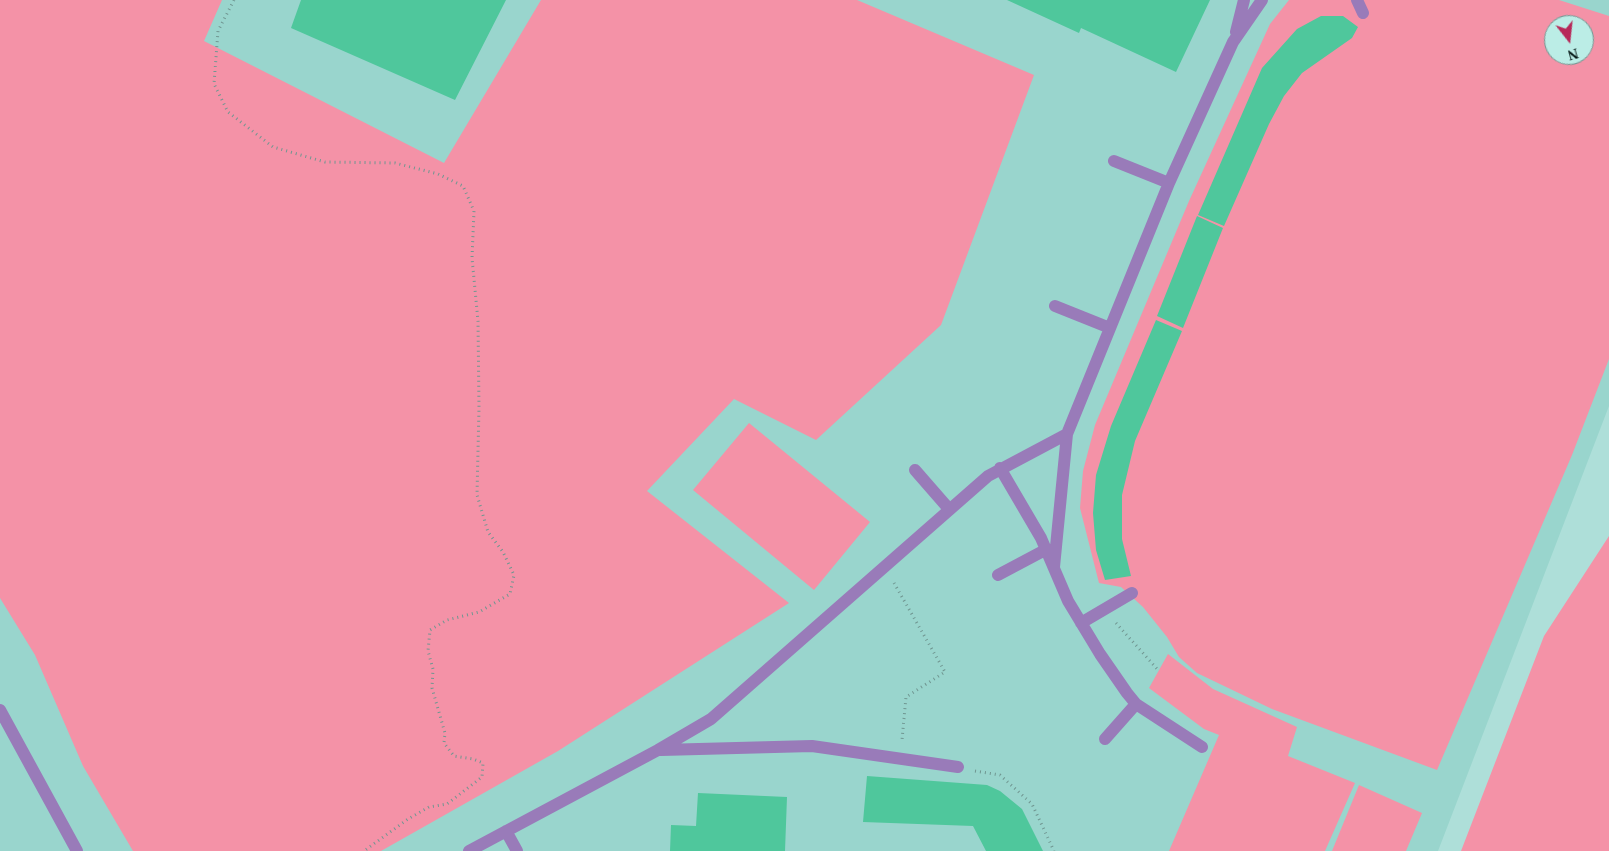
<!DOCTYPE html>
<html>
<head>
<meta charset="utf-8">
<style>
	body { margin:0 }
	#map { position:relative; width:1609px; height:851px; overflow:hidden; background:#aedfd9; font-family:Georgia,serif }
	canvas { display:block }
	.north { position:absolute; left:1544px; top:15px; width:50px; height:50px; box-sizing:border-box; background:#bbede6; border:1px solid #719691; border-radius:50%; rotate:164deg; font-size:14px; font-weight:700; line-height:20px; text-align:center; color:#021412 }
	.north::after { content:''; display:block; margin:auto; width:18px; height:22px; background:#b72959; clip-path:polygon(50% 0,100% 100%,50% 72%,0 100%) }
</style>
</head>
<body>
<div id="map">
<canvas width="1609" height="851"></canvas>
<div class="north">N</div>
</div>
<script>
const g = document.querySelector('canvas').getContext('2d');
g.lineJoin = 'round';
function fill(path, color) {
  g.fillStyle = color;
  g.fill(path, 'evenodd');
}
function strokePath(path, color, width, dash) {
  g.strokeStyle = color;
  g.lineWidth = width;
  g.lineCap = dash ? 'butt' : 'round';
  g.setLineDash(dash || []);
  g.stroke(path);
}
fill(new Path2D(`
	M 0,0 L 1609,0 L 1609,406 L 1438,851 L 0,851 ZM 1554,25 L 1584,25 L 1584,55 L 1554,55 Z`), '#99d5cd');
fill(new Path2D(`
	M 0,0 L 222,0 L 204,41 L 444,163 L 541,0 L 857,0 L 1034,75 L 941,325 L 816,440 L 734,399 L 647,491 L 789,603 L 558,751 L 381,851 L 133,851 L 83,766 L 35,655 L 0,598 Z
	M 1289,0 L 1559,0 L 1609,16 L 1609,359 L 1572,455 L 1437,770 L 1272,709 L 1197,673 L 1179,657 L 1167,637 L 1143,607 L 1121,587 L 1099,583 L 1080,508 L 1083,471 L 1095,425 L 1189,201 L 1270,24 ZM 1554,25 L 1584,25 L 1584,55 L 1554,55 Z
	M 749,423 L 870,522 L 814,590 L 693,490 Z
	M 1609,536 L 1609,851 L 1461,851 L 1544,636 Z
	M 1168,654 L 1213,689 L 1297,727 L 1288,756 L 1355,783 L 1325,851 L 1169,851 L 1219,735 L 1204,729 L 1149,688 Z
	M 1359,785 L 1422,813 L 1406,851 L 1332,851 Z`), '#f492a7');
fill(new Path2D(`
	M 301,0 L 506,0 L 455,100 L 291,28 Z
	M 1007,0 L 1210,0 L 1176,72 L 1081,28 L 1079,33 Z
	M 1321,16 L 1343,16 L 1358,27 L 1352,38 L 1302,73 L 1284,96 L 1269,124 L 1224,226 L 1198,215 L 1262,68 L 1297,29 Z
	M 1197,216 L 1223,228 L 1183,328 L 1157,316 Z
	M 1156,320 L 1182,331 L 1135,441 L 1122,495 L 1122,539 L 1131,576 L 1105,580 L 1096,550 L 1093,513 L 1096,475 L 1111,426 Z
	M 867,776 L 987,785 L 1000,791 L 1022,809 L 1043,851 L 986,851 L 973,826 L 863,822 Z
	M 698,793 L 787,797 L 785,851 L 670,851 L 671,825 L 696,826 Z`), '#4fc79c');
strokePath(new Path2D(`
	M 234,0 L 218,31 L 214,84 L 228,112 L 273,147 L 325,162 L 395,163 L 438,174 L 463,186 L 474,211 L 472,258 L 478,321 L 479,408 L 477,495 L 488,532 L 503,552 L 514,575 L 510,594 L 479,612 L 447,620 L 430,630 L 428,651 L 433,669 L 432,688 L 445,733 L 444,743 L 454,756 L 473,759 L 483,763 L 482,777 L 447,804 L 429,807 L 408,819 L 364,851
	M 894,583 L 945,672 L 906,697 L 902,740
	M 1116,623 L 1159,671
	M 975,771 L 1000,775 L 1032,804 L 1054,851`), '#709691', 3, [1, 4]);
strokePath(new Path2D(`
	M 1357,0 L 1363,13
	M 1236,32 L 1244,0
	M 1114,161 L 1169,183
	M 1055,306 L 1110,328
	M 1000,468 L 1041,538 L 1068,601 L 1100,654 L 1127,693 L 1136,704 L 1202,747
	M 915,470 L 949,509
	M 1054,567 L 1067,434 L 1169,183 L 1233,42 L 1262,0
	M 998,575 L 1047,549
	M 1081,623 L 1132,593
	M 0,710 L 77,851
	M 1105,739 L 1136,704
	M 661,750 L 812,746 L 958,767
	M 506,831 L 517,851
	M 469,851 L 658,750 L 711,719 L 988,476 L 1067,434`), '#997bb9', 12);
</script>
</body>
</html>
